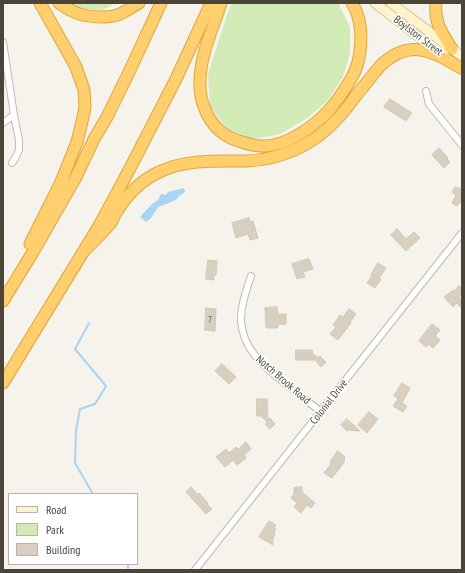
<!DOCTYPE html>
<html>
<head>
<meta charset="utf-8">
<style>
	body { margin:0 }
	#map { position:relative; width:465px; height:573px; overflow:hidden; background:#f6f3ec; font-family:"PT Sans Narrow",sans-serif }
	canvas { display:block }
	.frame { position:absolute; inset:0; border:4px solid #4b4439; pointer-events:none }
	.legend { position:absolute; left:8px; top:493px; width:130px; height:72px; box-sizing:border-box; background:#fff; border:1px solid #b7b4b0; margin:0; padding:5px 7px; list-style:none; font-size:12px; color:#4b4439 }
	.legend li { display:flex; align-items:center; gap:8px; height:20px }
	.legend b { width:20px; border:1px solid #b7b4b0 }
</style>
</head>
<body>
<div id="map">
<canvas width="465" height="573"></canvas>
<div class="frame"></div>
<ul class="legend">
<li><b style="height:5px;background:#fff3cd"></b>Road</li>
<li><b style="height:11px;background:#d2eab5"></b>Park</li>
<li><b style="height:11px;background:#d8cfc1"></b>Building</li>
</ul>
</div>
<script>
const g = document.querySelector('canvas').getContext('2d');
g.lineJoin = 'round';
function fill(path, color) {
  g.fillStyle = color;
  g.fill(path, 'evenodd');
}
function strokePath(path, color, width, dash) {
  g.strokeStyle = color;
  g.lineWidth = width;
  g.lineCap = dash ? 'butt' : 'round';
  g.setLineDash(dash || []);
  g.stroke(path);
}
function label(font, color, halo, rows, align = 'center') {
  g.font = font + ' "PT Sans Narrow",sans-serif';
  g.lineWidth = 3;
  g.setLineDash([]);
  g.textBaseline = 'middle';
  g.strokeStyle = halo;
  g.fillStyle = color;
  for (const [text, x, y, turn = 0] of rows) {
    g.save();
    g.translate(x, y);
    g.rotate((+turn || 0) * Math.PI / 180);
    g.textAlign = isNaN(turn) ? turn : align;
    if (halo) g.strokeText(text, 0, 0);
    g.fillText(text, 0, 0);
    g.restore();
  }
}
fill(new Path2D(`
	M 70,3 L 116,3 L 103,10 L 79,9 Z
	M 232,3 L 338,3 L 350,27 L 350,53 L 343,77 L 328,100 L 306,119 L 280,134 L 252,139 L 227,129 L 210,106 L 208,74 L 228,12 Z`), '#d2eab5');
fill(new Path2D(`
	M 184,188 L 185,192 L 179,196 L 177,199 L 169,203 L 158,207 L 151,218 L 146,222 L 140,217 L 151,205 L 159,199 L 160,195 L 162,194 L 166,195 L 168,192 Z`), '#a9d4f2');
strokePath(new Path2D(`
	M 89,323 L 75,349 L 106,386 L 95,404 L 80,409 L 76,431 L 75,463 L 93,494
	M 128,564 L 128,570`), '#a9d4f2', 2);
const building = new Path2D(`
	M 390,99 L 412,113 L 406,121 L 384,107 Z
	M 439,148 L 448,158 L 447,159 L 450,162 L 444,168 L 432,155 Z
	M 462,185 L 462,203 L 460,202 L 457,206 L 452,203 L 456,195 L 452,192 L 455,187 L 460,189 Z
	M 249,218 L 250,222 L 253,221 L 258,238 L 250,240 L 248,234 L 236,238 L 232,223 Z
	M 397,229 L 406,239 L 414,232 L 420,238 L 406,251 L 391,235 Z
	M 309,259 L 313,269 L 303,272 L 305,277 L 297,279 L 292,264 Z
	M 208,260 L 217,261 L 216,275 L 214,275 L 214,280 L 206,279 Z
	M 378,263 L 386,268 L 379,278 L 381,279 L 375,288 L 367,283 L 372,276 L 371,275 Z
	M 459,286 L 462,289 L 462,294 L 459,297 L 462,301 L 462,309 L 457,303 L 453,307 L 444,297 L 453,290 L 454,291 Z
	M 277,307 L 278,314 L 286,314 L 286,324 L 277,325 L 278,328 L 266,328 L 265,308 Z
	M 206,308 L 216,309 L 215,331 L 205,330 Z
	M 349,309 L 356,314 L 350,322 L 351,323 L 338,340 L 330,334 L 336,327 L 333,325 L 340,315 L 343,317 Z
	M 432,324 L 440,330 L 435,336 L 440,340 L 433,348 L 428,344 L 426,347 L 419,341 Z
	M 296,350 L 312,350 L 313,354 L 319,358 L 320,356 L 326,362 L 321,367 L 316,361 L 317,360 L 296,360 Z
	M 222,364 L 236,377 L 229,384 L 215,371 Z
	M 402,383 L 410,388 L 402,403 L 407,406 L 403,412 L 393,406 L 398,399 L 394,396 Z
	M 257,399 L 267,399 L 268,420 L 270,418 L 275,424 L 270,429 L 265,424 L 267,422 L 261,416 L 257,416 Z
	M 369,412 L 378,419 L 367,433 L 358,425 Z
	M 347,419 L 360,431 L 349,430 L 347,431 L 341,425 Z
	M 246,442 L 251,449 L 244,455 L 246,458 L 237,465 L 233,460 L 225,467 L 216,457 L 226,449 L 229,453 L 236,447 L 238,449 Z
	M 338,451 L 345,457 L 344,460 L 345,461 L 332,478 L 324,473 L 331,464 L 330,462 Z
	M 191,487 L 198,495 L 199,493 L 208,503 L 207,504 L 212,509 L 206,514 L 186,492 Z
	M 302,487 L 302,492 L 315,503 L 311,508 L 307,505 L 301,513 L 294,507 L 297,503 L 291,498 L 294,494 L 294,488 Z
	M 269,521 L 276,525 L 274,528 L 276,529 L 274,533 L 275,535 L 273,538 L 273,545 L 259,537 Z`);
fill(building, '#d8cfc1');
strokePath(building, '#d3c7b4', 1);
const minor = new Path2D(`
	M 3,42 L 14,115 L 19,140 L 19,150 L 16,157 L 12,163
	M 426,91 L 429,104 L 462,145
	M 3,123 L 14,115
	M 251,276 C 246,291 241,305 241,320 C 242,350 266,368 287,385 C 298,394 310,403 321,412
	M 195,570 L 462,233`);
const secondary = new Path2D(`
	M 375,3 L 419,37 L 444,55
	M 391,3 L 452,49 L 462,56`);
const motorway = new Path2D(`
	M 59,3 C 74,14 85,17 104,17 C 109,17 115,16 120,14 C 126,11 133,7 139,3
	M 221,3 C 213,29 200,54 200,82 C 199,99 207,120 220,131 C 226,136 234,140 242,142 C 248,144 255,146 262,146 C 286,147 315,126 330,109 C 338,100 345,89 351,79 C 363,59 365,23 352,3
	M 436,3 C 434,23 442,33 452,49
	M 30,244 L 61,182 L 77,142 L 84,113 L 85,106 L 84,90 L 76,67 L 40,3
	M 85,250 C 93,242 102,233 110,224 C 113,220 114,215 117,211 C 127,195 142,180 159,172 C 186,159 217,161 246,161 C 280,160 314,145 337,119 C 345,111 351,102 358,93 C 366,84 373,74 381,65 C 410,38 432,51 461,68
	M 3,301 L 33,252 L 76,177 L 94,139 L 107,117 L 130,70 L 161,3
	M 3,383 L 99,226 L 128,172 L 176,79 L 211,3`);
strokePath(minor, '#c2bbae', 8);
strokePath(secondary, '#d6c79b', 11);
strokePath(motorway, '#e0a43c', 13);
strokePath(minor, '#fff', 6);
strokePath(secondary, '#fff3cd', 9);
strokePath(motorway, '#ffcf6e', 11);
label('9px', '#6e675b', null, [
	["7",210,320]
]);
label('11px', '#4b4439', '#fff', [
	["Boylston Street",418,36,37],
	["Notch Brook Road",283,380,41],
	["Colonial Drive",329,402,-52]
]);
</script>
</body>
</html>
